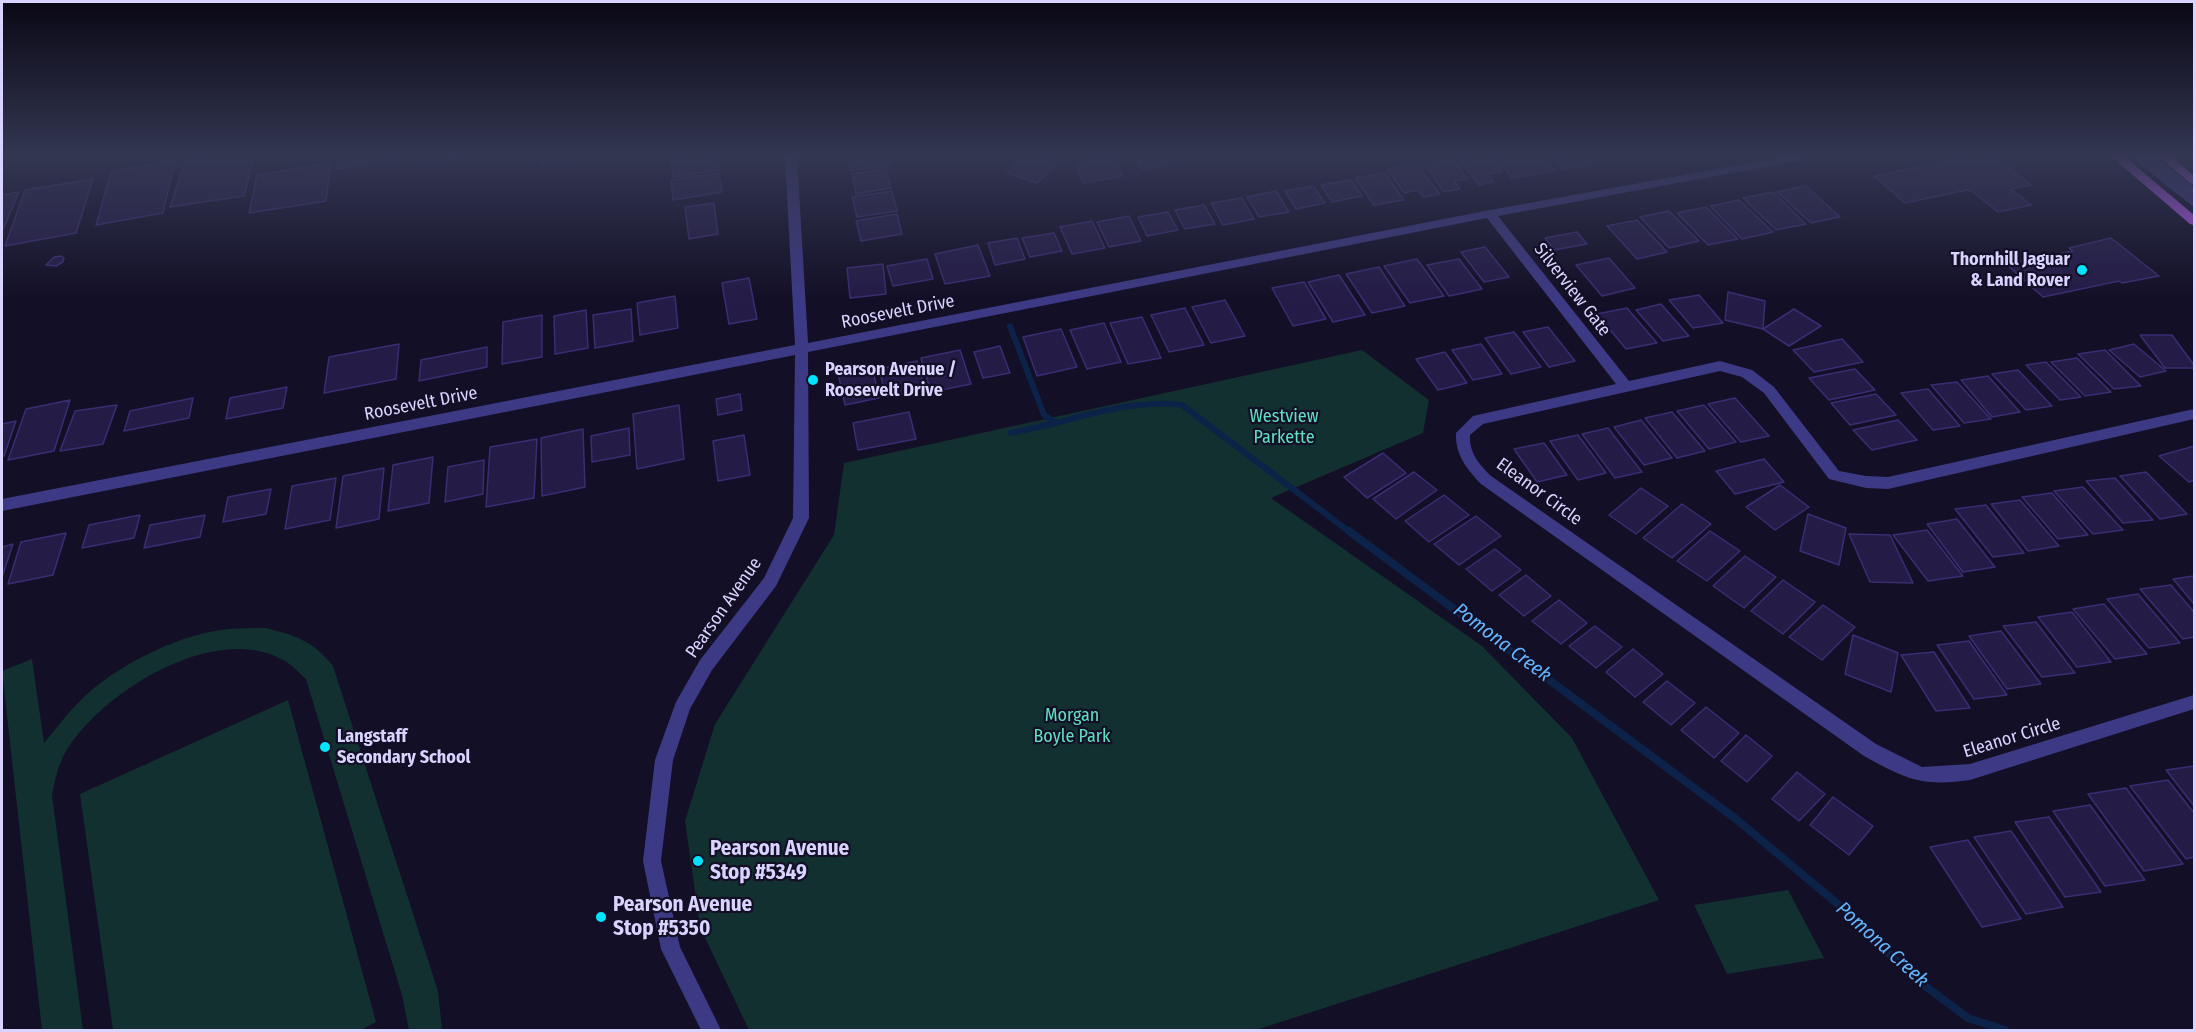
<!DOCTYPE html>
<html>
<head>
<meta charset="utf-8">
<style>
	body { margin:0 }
	#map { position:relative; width:2196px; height:1032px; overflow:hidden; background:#130f26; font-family:"Fira Sans Condensed",sans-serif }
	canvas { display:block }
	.frame { position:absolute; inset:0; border:3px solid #d9d4ff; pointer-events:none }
</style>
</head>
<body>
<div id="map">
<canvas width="2196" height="1032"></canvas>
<div class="frame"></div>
</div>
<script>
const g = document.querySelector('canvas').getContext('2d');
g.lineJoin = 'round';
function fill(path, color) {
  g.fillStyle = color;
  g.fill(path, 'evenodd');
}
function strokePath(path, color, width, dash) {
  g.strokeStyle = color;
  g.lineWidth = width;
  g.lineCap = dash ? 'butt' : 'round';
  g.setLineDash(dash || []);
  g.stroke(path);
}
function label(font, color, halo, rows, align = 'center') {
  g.font = font + ' "Fira Sans Condensed",sans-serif';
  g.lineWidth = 4.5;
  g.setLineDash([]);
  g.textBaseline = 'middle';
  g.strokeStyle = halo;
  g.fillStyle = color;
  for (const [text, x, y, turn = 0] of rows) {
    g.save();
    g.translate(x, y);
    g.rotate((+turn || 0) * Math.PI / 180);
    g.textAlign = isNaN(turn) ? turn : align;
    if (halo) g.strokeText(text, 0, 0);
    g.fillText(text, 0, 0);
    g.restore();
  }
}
fill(new Path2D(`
	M 1362,350 L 1429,400 L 1423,433 L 1271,498 L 1482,646 L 1572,738 L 1659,900 L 1256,1030 L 749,1030 L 700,927 L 685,821 L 715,724 L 834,535 L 844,463 Z
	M 266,628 C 297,636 313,641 333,666 L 438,991 L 442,1030 L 409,1030 L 402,995 L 306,679 C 299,673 292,665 285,661 C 216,620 102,692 66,751 C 58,765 55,780 52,795 L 83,1030 L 42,1030 L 2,671 L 32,659 L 44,743 C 58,726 71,709 87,694 C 122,663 182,633 229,629 C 241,628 254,628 266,628 Z
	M 288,700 L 376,1022 L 361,1030 L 113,1030 L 80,794 Z
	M 1788,890 L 1824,958 L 1727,974 L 1694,905 Z`), '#12302f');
strokePath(new Path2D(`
	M 1010,326 L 1044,415 L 1056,423 C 1097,412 1139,400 1182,405 L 1351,533
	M 1011,433 L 1056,423`), '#0c2248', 6);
strokePath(new Path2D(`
	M 1349,531 L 1736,819 L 1839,905 L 1913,977 L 1968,1018 L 2005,1030`), '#0c2248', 8);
const building = new Path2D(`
	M 203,157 L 254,157 L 244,196 L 170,207 L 186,159 Z
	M 339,157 L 409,157 L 337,169 Z
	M 429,157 L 469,157 L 428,163 Z
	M 542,157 L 569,157 L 569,160 L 542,164 Z
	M 684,157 L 718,157 L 719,170 L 673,177 L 671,159 Z
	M 846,157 L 889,157 L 891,165 L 850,171 Z
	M 1024,157 L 1049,157 L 1060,161 L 1037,183 L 1007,173 Z
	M 1114,157 L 1123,176 L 1083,183 L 1075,164 Z
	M 1135,157 L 1174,157 L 1178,163 L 1142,169 Z
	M 1472,157 L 1490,157 L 1502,172 L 1487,174 L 1494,182 L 1479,185 L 1458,159 Z
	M 1505,157 L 1543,157 L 1555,171 L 1512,178 L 1496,158 Z
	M 1552,157 L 1587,157 L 1594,164 L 1563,169 Z
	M 1970,157 L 1995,157 L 2031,185 L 2011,189 L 2031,205 L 1998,212 L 1973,192 L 1967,190 L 1905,203 L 1874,176 Z
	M 175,160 L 163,213 L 96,225 L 111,172 Z
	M 1453,160 L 1468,179 L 1454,181 L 1460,189 L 1444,192 L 1425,165 Z
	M 331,163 L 326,201 L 249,213 L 257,175 Z
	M 1416,164 L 1440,194 L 1423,197 L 1418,190 L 1404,193 L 1387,169 Z
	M 886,169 L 891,188 L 856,194 L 852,174 Z
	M 719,173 L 722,192 L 673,200 L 671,180 Z
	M 1385,173 L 1404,200 L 1374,205 L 1355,178 Z
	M 93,179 L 76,233 L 5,246 L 25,190 Z
	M 1351,180 L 1362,196 L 1332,202 L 1321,185 Z
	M 1313,186 L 1325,203 L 1296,209 L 1285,191 Z
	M 1806,186 L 1840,217 L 1811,223 L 1777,192 Z
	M 892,191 L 897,211 L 857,217 L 852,197 Z
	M 1276,191 L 1289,212 L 1259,217 L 1247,197 Z
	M 19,192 L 2,232 L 2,195 Z
	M 1773,192 L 1806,224 L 1776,230 L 1743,198 Z
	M 1242,198 L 1254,219 L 1223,225 L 1211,203 Z
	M 1739,200 L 1773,232 L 1742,239 L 1710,206 Z
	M 714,203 L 718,234 L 689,239 L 685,207 Z
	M 1204,205 L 1215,224 L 1185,229 L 1175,210 Z
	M 1706,207 L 1738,239 L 1708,245 L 1677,213 Z
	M 1669,211 L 1699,241 L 1669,248 L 1640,217 Z
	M 1168,212 L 1178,230 L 1147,236 L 1138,217 Z
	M 897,214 L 902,234 L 861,241 L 856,221 Z
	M 1129,216 L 1141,241 L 1109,247 L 1097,222 Z
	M 1637,220 L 1667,252 L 1637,259 L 1607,226 Z
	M 1092,221 L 1105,248 L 1072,254 L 1060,227 Z
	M 1577,232 L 1587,244 L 1554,250 L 1545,238 Z
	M 1054,233 L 1062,251 L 1030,257 L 1022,238 Z
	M 1017,238 L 1025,259 L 995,265 L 988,243 Z
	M 2111,238 L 2159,276 L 2122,283 L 2119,281 L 2043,297 L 2006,264 L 2073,251 L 2069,248 Z
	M 978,245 L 990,276 L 945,284 L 935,254 Z
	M 1485,247 L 1509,277 L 1484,282 L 1461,252 Z
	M 61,256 L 64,258 L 63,262 L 56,266 L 46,265 L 54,257 Z
	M 1609,258 L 1635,288 L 1602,296 L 1576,265 Z
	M 927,259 L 933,279 L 893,286 L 887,266 Z
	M 1417,259 L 1444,296 L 1410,303 L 1384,266 Z
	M 1459,259 L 1482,289 L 1449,296 L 1427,265 Z
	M 883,264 L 886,294 L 850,298 L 847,268 Z
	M 1379,267 L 1405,306 L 1372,313 L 1346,274 Z
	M 1339,275 L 1365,315 L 1333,322 L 1308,282 Z
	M 749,278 L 757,319 L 729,324 L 722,283 Z
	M 1304,282 L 1326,319 L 1293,326 L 1272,288 Z
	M 1728,292 L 1765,301 L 1763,329 L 1725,320 Z
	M 1699,295 L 1723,323 L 1693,328 L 1669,300 Z
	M 675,296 L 678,328 L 640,335 L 637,303 Z
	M 1225,300 L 1245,336 L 1211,343 L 1192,307 Z
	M 1661,304 L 1689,336 L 1663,341 L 1636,310 Z
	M 1185,308 L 1204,345 L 1169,352 L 1151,315 Z
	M 1627,308 L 1657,343 L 1626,349 L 1597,314 Z
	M 631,309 L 633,341 L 595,348 L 593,315 Z
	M 1794,309 L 1821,326 L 1789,346 L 1763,329 Z
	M 586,310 L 588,348 L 555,354 L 554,316 Z
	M 542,315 L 542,357 L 502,364 L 503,322 Z
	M 1142,317 L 1161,358 L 1128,364 L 1110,323 Z
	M 1104,323 L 1121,362 L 1087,369 L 1070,330 Z
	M 1548,327 L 1575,361 L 1549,367 L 1523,332 Z
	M 1061,329 L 1077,367 L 1037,376 L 1023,337 Z
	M 1514,332 L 1541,367 L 1511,374 L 1485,338 Z
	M 2140,335 L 2172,335 L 2194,365 L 2194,368 L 2165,368 Z
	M 1842,339 L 1863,362 L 1814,372 L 1793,350 Z
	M 399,344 L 396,379 L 324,393 L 329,357 Z
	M 1481,344 L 1502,374 L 1473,380 L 1452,350 Z
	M 2134,344 L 2166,371 L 2140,377 L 2109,350 Z
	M 1000,346 L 1010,373 L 983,378 L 974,352 Z
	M 487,347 L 487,367 L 419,381 L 421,360 Z
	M 960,350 L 971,384 L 931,392 L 921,358 Z
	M 2105,350 L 2141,386 L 2114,389 L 2078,354 Z
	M 1445,352 L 1467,383 L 1438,390 L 1416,359 Z
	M 2077,358 L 2111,392 L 2085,396 L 2051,362 Z
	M 917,361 L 925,389 L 886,397 L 879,369 Z
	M 2046,362 L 2081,397 L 2060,400 L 2026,365 Z
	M 872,366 L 879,398 L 845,405 L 838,373 Z
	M 1855,369 L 1875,390 L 1829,400 L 1809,378 Z
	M 2018,370 L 2052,406 L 2026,410 L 1992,374 Z
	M 1988,376 L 2020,412 L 1992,417 L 1961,380 Z
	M 1957,382 L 1991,419 L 1964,423 L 1931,385 Z
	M 287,387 L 283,408 L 226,419 L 230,398 Z
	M 1928,389 L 1960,426 L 1933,430 L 1901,393 Z
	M 740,394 L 742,410 L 718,415 L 716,399 Z
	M 1876,394 L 1896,415 L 1850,425 L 1831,403 Z
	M 193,398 L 189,418 L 124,431 L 130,411 Z
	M 1735,398 L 1769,436 L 1741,442 L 1708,404 Z
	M 70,400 L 54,451 L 8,460 L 26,409 Z
	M 117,405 L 103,444 L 60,451 L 75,411 Z
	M 679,405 L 684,459 L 637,469 L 633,414 Z
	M 1704,405 L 1736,442 L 1709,449 L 1677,411 Z
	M 909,412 L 916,439 L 858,450 L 853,423 Z
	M 1672,412 L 1705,451 L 1677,458 L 1645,418 Z
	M 1641,420 L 1672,458 L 1644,465 L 1614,427 Z
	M 1898,420 L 1917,440 L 1872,450 L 1853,430 Z
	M 16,421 L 4,456 L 2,456 L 2,424 Z
	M 629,428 L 630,455 L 592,462 L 591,436 Z
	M 1608,428 L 1642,472 L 1615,478 L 1582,434 Z
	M 583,429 L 585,487 L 542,496 L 541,438 Z
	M 744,435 L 750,475 L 718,481 L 713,441 Z
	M 1578,435 L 1606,473 L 1578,480 L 1550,441 Z
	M 537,439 L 534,498 L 486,507 L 490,447 Z
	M 1544,443 L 1567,475 L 1537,482 L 1514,449 Z
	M 2194,446 L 2194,480 L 2189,482 L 2159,456 Z
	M 1383,453 L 1406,473 L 1367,498 L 1344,477 Z
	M 433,457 L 429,503 L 388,511 L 393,465 Z
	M 1764,459 L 1784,482 L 1735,494 L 1716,471 Z
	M 484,460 L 483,494 L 445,502 L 448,467 Z
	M 384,468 L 379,519 L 336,528 L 343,476 Z
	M 1414,472 L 1437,490 L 1396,519 L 1373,499 Z
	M 2146,472 L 2187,514 L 2160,519 L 2120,476 Z
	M 336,478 L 330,520 L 285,529 L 292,486 Z
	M 2115,478 L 2153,520 L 2123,523 L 2086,481 Z
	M 1780,485 L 1809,507 L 1775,530 L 1746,507 Z
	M 2083,487 L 2123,530 L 2093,534 L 2054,491 Z
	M 1641,488 L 1668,506 L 1636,534 L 1609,515 Z
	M 271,489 L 266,514 L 223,522 L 228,497 Z
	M 2052,493 L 2088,535 L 2058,539 L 2022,497 Z
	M 1444,495 L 1469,515 L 1429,542 L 1405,521 Z
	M 2020,500 L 2059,546 L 2028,551 L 1991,504 Z
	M 1682,504 L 1711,524 L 1672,558 L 1643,538 Z
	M 1986,505 L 2024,553 L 1993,557 L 1955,509 Z
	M 1808,514 L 1846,528 L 1839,565 L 1800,551 Z
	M 140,515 L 134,538 L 82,548 L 89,525 Z
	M 205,515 L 200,537 L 144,548 L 150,525 Z
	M 1476,516 L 1501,536 L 1459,565 L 1434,544 Z
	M 1957,519 L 1995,567 L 1963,572 L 1927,524 Z
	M 1927,530 L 1963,576 L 1928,581 L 1893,535 Z
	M 1710,531 L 1740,551 L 1707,581 L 1677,561 Z
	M 66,533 L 53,575 L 8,584 L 21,542 Z
	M 1849,534 L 1890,535 L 1913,583 L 1870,582 Z
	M 13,544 L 2,577 L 2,547 Z
	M 1495,549 L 1521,570 L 1492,591 L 1466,569 Z
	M 1745,556 L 1776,577 L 1744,608 L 1713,586 Z
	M 1526,575 L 1551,596 L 1524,616 L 1499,595 Z
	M 2194,576 L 2194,604 L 2173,579 Z
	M 1783,580 L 1815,602 L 1783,634 L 1751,611 Z
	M 2171,585 L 2194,612 L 2194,637 L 2183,639 L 2140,589 Z
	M 2138,594 L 2180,643 L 2149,648 L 2107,599 Z
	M 1559,600 L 1587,623 L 1561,644 L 1532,621 Z
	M 2104,604 L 2147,654 L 2115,659 L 2073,609 Z
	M 1823,605 L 1855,627 L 1822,660 L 1789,637 Z
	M 2072,612 L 2111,662 L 2077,667 L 2038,617 Z
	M 2036,622 L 2075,673 L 2042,677 L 2003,626 Z
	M 1595,626 L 1622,647 L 1596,668 L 1569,646 Z
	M 2001,631 L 2041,684 L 2007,689 L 1969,636 Z
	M 1853,635 L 1898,653 L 1891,692 L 1845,674 Z
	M 1969,641 L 2007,695 L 1974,699 L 1937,645 Z
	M 1633,649 L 1663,674 L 1635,697 L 1606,672 Z
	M 1934,652 L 1970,708 L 1936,711 L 1901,655 Z
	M 1667,681 L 1695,703 L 1671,725 L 1643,702 Z
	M 1706,707 L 1739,733 L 1714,758 L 1681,730 Z
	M 1746,735 L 1772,756 L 1747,782 L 1721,761 Z
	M 2194,766 L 2194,806 L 2166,770 Z
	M 1797,772 L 1825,794 L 1799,821 L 1772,799 Z
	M 2168,780 L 2194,813 L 2194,857 L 2186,859 L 2130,786 Z
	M 2126,788 L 2183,864 L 2144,871 L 2088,794 Z
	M 1833,797 L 1873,826 L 1849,855 L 1810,825 Z
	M 2090,805 L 2145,880 L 2105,886 L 2053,811 Z
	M 2049,817 L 2101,892 L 2065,897 L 2015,822 Z
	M 2011,831 L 2063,907 L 2026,914 L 1974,837 Z
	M 1968,840 L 2021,919 L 1982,927 L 1930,847 Z`);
fill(building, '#241b47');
strokePath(building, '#3b2d73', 1.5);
strokePath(new Path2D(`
	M 2137,157 L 2194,202
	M 2150,157 L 2194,192`), '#3d3a85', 8);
fill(new Path2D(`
	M 785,157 L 797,157 L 808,343 L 1490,210 L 1784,157 L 1808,157 L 1802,160 L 1498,216 L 1629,381 L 1720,361 L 1752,370 L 1774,387 L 1839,471 L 1866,476 L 1888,477 L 2194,409 L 2194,419 L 1888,489 L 1866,488 L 1829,479 L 1764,393 L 1742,377 L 1720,371 L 1483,424 L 1470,435 C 1469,453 1479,464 1491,476 L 1876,744 L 1922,767 L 1970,764 L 2194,695 L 2194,709 L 1970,780 C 1921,787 1906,779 1864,756 L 1481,484 C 1467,469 1455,455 1456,433 L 1473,416 L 1616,384 L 1487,218 L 808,352 L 809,518 L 776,586 L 712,670 L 690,709 L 673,760 L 661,861 L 680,947 L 721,1030 L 701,1030 L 661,949 L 643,861 L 655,760 L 676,702 L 700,660 L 764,578 L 793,518 L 795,355 L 2,511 L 2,499 L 795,345 Z`), '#3d3a85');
fill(new Path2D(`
	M 2112,157 L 2125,157 L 2194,215 L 2194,225 L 2190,224 Z
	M 2159,157 L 2172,157 L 2194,176 L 2194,184 L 2190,183 Z`), '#c25bff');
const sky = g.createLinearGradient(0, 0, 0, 301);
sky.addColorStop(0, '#0a0815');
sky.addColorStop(0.52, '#333752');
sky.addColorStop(1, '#33375200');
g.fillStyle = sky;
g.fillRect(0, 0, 2196, 301);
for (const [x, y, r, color] of [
	[2082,270,6,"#00e5ff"],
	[813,380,6,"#00e5ff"],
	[325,747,6,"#00e5ff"],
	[698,861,6,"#00e5ff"],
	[601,917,6,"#00e5ff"]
]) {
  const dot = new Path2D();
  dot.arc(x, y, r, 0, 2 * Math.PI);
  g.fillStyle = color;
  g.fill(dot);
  strokePath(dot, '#130f26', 2);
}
label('bold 18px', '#d9d4ff', '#130f26', [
	["Thornhill Jaguar",2070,260,"right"],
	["& Land Rover",2070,281,"right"],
	["Pearson Avenue /",825,370],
	["Roosevelt Drive",825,391],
	["Langstaff",337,737],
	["Secondary School",337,758]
], 'left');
label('18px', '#d9d4ff', '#130f26', [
	["Silverview Gate",1572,290,52],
	["Roosevelt Drive",898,312,-11],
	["Roosevelt Drive",421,404,-11],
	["Eleanor Circle",1539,492,36],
	["Pearson Avenue",724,608,-55],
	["Eleanor Circle",2012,738,-17]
]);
label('18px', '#5fe0c0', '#130f26', [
	["Westview",1284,417],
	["Parkette",1284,438],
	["Morgan",1072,716],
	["Boyle Park",1072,737]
]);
label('italic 20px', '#62b6ff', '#130f26', [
	["Pomona Creek",1502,643,37],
	["Pomona Creek",1882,945,42]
]);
label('bold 21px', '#d9d4ff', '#130f26', [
	["Pearson Avenue",710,849],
	["Stop #5349",710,873],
	["Pearson Avenue",613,905],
	["Stop #5350",613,929]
], 'left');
</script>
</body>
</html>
